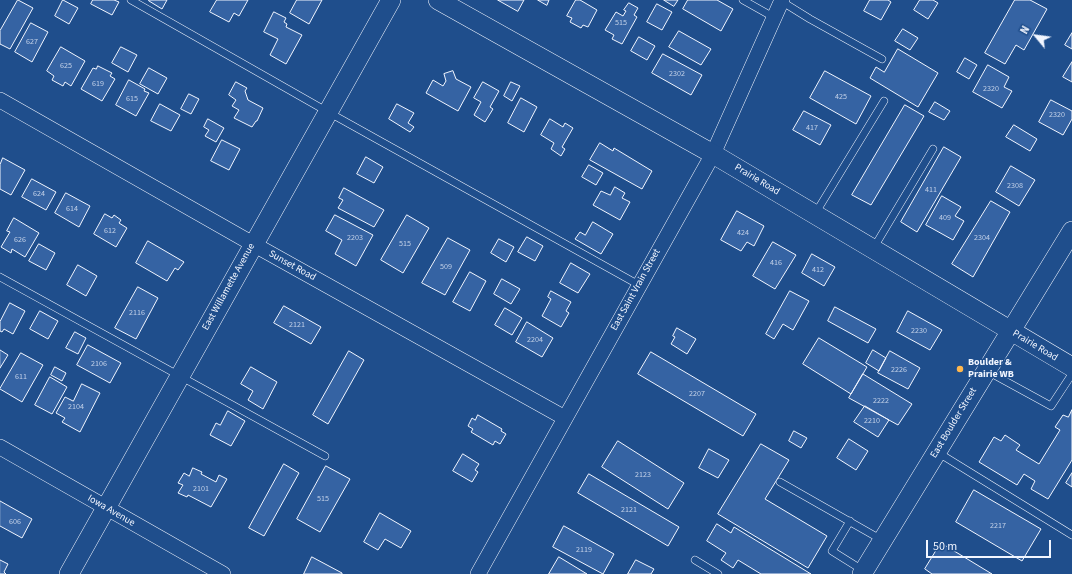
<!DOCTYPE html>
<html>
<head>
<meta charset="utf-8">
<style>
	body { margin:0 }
	#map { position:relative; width:1072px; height:574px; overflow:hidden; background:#1f4e8c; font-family:"Source Sans 3",sans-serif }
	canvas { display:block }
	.north { position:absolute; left:1016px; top:16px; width:40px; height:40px; -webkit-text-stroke:3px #1f4e8c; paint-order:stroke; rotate:299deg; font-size:11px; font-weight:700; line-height:16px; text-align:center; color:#f2f6ff }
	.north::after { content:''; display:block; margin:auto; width:14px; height:18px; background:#f2f6ff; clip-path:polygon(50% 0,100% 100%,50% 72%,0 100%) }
	.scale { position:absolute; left:926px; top:540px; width:125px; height:18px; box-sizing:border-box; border:2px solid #f2f6ff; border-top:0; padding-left:5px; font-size:12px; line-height:14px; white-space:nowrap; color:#f2f6ff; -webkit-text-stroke:3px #1f4e8c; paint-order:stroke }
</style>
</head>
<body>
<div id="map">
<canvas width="1072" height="574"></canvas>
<div class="north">N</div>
<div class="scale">50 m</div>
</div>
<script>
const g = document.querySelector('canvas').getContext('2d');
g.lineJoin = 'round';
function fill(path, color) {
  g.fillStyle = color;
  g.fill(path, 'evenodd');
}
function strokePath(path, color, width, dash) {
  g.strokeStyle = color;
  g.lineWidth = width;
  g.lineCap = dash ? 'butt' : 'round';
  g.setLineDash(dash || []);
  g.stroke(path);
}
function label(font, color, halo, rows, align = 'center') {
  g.font = font + ' "Source Sans 3",sans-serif';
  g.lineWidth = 3;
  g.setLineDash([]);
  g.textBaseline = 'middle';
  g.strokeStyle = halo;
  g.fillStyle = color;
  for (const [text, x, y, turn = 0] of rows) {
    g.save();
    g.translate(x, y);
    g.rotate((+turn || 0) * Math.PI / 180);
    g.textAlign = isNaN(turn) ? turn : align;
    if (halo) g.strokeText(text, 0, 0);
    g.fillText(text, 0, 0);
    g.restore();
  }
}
const building = new Path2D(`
	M 18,0 L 33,8 L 10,49 L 0,44 L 0,31 Z
	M 63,0 L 78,8 L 69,24 L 55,16 Z
	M 93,0 L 114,0 L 119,2 L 112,15 L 91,4 Z
	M 149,0 L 167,0 L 162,9 L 149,1 Z
	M 217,0 L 248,0 L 239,16 L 234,13 L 229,22 L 210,12 Z
	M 297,0 L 322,0 L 309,24 L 290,13 Z
	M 498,0 L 524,0 L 518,11 Z
	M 538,0 L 549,0 L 547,5 Z
	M 576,0 L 580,0 L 597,10 L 588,27 L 583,25 L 581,28 L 570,22 L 572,18 L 567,16 Z
	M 664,0 L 678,0 L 674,6 Z
	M 688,0 L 717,0 L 733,9 L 721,31 L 683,9 Z
	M 870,0 L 888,0 L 891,2 L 881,20 L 864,11 Z
	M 920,0 L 933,0 L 938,3 L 928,19 L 914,10 Z
	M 1015,0 L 1030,0 L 1047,9 L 1024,50 L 1016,45 L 1005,64 L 985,53 Z
	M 629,3 L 638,8 L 634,15 L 637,17 L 622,44 L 612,39 L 614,35 L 605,30 L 616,12 L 623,16 L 626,11 L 624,10 Z
	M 657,4 L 672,12 L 662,30 L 647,22 Z
	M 274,12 L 286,18 L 284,22 L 287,24 L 286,27 L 302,35 L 286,64 L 270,55 L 278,39 L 264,32 Z
	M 31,23 L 48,32 L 32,62 L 15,52 Z
	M 903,29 L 918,38 L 910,50 L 895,41 Z
	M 679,31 L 711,49 L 701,65 L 669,47 Z
	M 1072,33 L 1072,49 L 1065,45 Z
	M 639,37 L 655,46 L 647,60 L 631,51 Z
	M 61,47 L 85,61 L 71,86 L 65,82 L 63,86 L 52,80 L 54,76 L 47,71 Z
	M 121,47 L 137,55 L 128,72 L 112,63 Z
	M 898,49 L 938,73 L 918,107 L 870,78 L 876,67 L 884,72 Z
	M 663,54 L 702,75 L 691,95 L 652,73 Z
	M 965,58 L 977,65 L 969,79 L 957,72 Z
	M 1072,62 L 1072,82 L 1063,77 Z
	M 988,65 L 1009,77 L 1004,87 L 1012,91 L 1002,108 L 973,92 Z
	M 98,66 L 112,73 L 110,76 L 115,79 L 102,101 L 81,89 L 93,68 L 96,69 Z
	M 149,68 L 167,78 L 158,94 L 140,84 Z
	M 453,71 L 456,79 L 471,87 L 458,111 L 426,93 L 433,80 L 443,86 L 446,81 L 444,74 Z
	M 825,71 L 871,96 L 856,124 L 810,98 Z
	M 129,80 L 145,89 L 144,91 L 149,93 L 136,116 L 116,105 Z
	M 236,82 L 247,88 L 245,91 L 248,100 L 263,108 L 257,121 L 256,121 L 252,127 L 234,118 L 239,110 L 232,106 L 236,100 L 229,95 Z
	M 483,82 L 499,91 L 490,107 L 493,109 L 485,122 L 474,115 L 481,102 L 474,98 Z
	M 511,82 L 520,86 L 512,101 L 504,96 Z
	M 189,94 L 199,99 L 191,114 L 181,109 Z
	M 521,98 L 537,107 L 524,132 L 508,123 Z
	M 1051,100 L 1072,111 L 1072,119 L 1063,135 L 1039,122 Z
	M 935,102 L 950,111 L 944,120 L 929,112 Z
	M 160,104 L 180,115 L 171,131 L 151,121 Z
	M 397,104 L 414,113 L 408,123 L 414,127 L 410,132 L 389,119 Z
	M 905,105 L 924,116 L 871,205 L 852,195 Z
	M 804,111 L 831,125 L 820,145 L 793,130 Z
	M 208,119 L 224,128 L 216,142 L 205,136 L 209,130 L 204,127 Z
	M 550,119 L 563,127 L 565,123 L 573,128 L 562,147 L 565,149 L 561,156 L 551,149 L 554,143 L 541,135 Z
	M 1014,125 L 1037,139 L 1030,151 L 1006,137 Z
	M 222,140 L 240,149 L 229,170 L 211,161 Z
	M 600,143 L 613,151 L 614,148 L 652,171 L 642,189 L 590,160 Z
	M 944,147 L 961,157 L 917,232 L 901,222 Z
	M 366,157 L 383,167 L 374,183 L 357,174 Z
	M 3,158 L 25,170 L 11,195 L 0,189 L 0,165 Z
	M 589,165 L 603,173 L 596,185 L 582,177 Z
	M 1011,166 L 1035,180 L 1019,206 L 996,192 Z
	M 32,179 L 56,192 L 46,210 L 22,197 Z
	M 615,187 L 625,193 L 622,198 L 630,202 L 620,220 L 593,205 L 601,191 L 610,195 Z
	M 344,188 L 384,210 L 374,227 L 338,208 L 343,200 L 339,198 Z
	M 66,193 L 90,206 L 79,227 L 55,213 Z
	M 942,196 L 961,207 L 955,216 L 964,221 L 953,240 L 926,225 Z
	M 991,201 L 1010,212 L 973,277 L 952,264 Z
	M 737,211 L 764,226 L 754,246 L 747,242 L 741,251 L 721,240 Z
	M 105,214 L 112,218 L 114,215 L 121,220 L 119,223 L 127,228 L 116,247 L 94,234 Z
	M 335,215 L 373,235 L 356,266 L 335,254 L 342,240 L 326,231 Z
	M 407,215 L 429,228 L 403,273 L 381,260 Z
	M 14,218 L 39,233 L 25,257 L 12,249 L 11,253 L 1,247 L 10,232 L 7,231 Z
	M 593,222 L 613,234 L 601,254 L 575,239 L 580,232 L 585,235 Z
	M 527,237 L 543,246 L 535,261 L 518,252 Z
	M 448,238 L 470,250 L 445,295 L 422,283 Z
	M 499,239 L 514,247 L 506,262 L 491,253 Z
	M 148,241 L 184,262 L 178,270 L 175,268 L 167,281 L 136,263 Z
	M 773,242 L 796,255 L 775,289 L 753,276 Z
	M 39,244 L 55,253 L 46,270 L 29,261 Z
	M 812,254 L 835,267 L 824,286 L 802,273 Z
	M 571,263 L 590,274 L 578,293 L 560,283 Z
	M 78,265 L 97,276 L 86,296 L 67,285 Z
	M 470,272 L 486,281 L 470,311 L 453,302 Z
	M 502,279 L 520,289 L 511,304 L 494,294 Z
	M 138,287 L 158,298 L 136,339 L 115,328 Z
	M 551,291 L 571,302 L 566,311 L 569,313 L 561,327 L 542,316 L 551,299 L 548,297 Z
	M 790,291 L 809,301 L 793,330 L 783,324 L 774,339 L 766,334 Z
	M 10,303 L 25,311 L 13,334 L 4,329 L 2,332 L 0,331 L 0,322 Z
	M 284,306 L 321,327 L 311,344 L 274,323 Z
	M 835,307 L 876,329 L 868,343 L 828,321 Z
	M 505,308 L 522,318 L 512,335 L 495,325 Z
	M 40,311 L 58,321 L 48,339 L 30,329 Z
	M 908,311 L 942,330 L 930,350 L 897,332 Z
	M 527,322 L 553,338 L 542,357 L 516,342 Z
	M 677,328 L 696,339 L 687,354 L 671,344 L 675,337 L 673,336 Z
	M 75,332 L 86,338 L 78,354 L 66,348 Z
	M 819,338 L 867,367 L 851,394 L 803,364 Z
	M 88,345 L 121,363 L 110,383 L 77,365 Z
	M 0,350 L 8,355 L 0,368 Z
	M 873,350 L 886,358 L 879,371 L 866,363 Z
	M 349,351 L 364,360 L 328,424 L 313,415 Z
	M 890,351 L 920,368 L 908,389 L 878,373 Z
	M 651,352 L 756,414 L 743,436 L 638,374 Z
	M 21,353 L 43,365 L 22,402 L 0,389 Z
	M 55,367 L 66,373 L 62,381 L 51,375 Z
	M 251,367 L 277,382 L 263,409 L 248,400 L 253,391 L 241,384 Z
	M 863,374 L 912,404 L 898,425 L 849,398 Z
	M 50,377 L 67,387 L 52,414 L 35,405 Z
	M 82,384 L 100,393 L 80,432 L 62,422 L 65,418 L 56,413 L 65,397 L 73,401 Z
	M 865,406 L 889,420 L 878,437 L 854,422 Z
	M 1072,410 L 1072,460 L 1048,499 L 1031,489 L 1035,481 L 1024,474 L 1017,485 L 979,462 L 994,437 L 1001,441 L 1005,435 L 1020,445 L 1016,450 L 1039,464 L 1060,430 L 1055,427 L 1063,415 L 1068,417 Z
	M 228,411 L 245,421 L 231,446 L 210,435 L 216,423 L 220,425 Z
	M 478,415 L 502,429 L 501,431 L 506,434 L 500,444 L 495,441 L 493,445 L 471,432 L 473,429 L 468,426 L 472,418 L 475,420 Z
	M 794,431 L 807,438 L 801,448 L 789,441 Z
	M 849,439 L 868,451 L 856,470 L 837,458 Z
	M 618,441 L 684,483 L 668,509 L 602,467 Z
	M 761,444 L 789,460 L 765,499 L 827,536 L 808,568 L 718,514 Z
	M 709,449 L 729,460 L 718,478 L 699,468 Z
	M 463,454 L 479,464 L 475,470 L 478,472 L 472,482 L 453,471 Z
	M 284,464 L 299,473 L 264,536 L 249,528 Z
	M 326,466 L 350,479 L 320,532 L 297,519 Z
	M 193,468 L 202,472 L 201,474 L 216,482 L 219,475 L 227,479 L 211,507 L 188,495 L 187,497 L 178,493 L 183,485 L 178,483 L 184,473 L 189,476 Z
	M 1072,473 L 1072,487 L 1066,483 Z
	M 589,474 L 679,527 L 668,546 L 578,493 Z
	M 974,490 L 1041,529 L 1022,561 L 956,522 Z
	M 0,501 L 32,519 L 22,538 L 0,526 Z
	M 380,513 L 411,531 L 401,548 L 385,539 L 378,550 L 364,542 Z
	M 717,524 L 731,533 L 734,527 L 811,574 L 761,574 L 738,560 L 733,568 L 721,560 L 726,553 L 707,541 Z
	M 564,526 L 614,554 L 603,574 L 553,547 Z
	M 941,543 L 992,574 L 932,574 L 925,569 Z
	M 312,557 L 342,573 L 342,574 L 304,574 Z
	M 559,557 L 587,574 L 549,574 Z
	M 0,560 L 8,564 L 4,572 L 6,574 L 0,574 Z
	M 636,560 L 654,569 L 651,574 L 628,574 Z`);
fill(building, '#3563a3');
strokePath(building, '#f2f6ff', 1);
const service = new Path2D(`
	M 131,0 L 328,112 L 639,285
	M 743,0 L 775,18
	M 781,1 L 810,19 L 882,59
	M 815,214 L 884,101
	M 873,249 L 933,149
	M 0,277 L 325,456
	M 987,371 L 1051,406 L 1072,374
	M 937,452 L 1072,535
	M 780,482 L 882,540
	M 850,521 L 832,551 L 864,571
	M 695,560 L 718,574`);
const minor = new Path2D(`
	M 0,100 L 253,244 L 565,418
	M 0,447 L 223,574
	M 478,574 L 713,154 L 782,0`);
const tertiary = new Path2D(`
	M 438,0 L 713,154 L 1072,367
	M 69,574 L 391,0
	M 862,574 L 1072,231`);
strokePath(service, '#f2f6ff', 8);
strokePath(minor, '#f2f6ff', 16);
strokePath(tertiary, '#f2f6ff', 20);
strokePath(service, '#1f4e8c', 7);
strokePath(minor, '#1f4e8c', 15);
strokePath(tertiary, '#1f4e8c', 19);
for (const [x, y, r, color] of [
	[960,369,4,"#ffb74d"]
]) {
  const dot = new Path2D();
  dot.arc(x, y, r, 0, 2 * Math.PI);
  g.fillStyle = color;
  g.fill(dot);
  strokePath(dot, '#1f4e8c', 1.5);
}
label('8px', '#c3d1e8', null, [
	["515",621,23],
	["627",32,42],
	["625",66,66],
	["2302",677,74],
	["619",98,84],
	["2320",991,89],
	["425",841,97],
	["615",132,99],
	["2320",1057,115],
	["417",812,128],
	["2308",1015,186],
	["411",931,190],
	["624",39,194],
	["614",72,209],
	["409",945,218],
	["612",110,231],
	["424",743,233],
	["2203",355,238],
	["2304",982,238],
	["626",20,240],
	["515",405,244],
	["416",776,263],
	["509",446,267],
	["412",818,270],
	["2116",137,313],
	["2121",297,325],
	["2230",919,331],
	["2204",535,340],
	["2106",99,364],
	["2226",899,370],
	["611",21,377],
	["2207",697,394],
	["2222",881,401],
	["2104",76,407],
	["2210",872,421],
	["2123",643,475],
	["2101",201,489],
	["515",323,499],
	["2121",629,510],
	["606",15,522],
	["2217",998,526],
	["2119",584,550]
]);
label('10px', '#f2f6ff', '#1f4e8c', [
	["Prairie Road",757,180,31],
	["Sunset Road",292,266,29],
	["East Willamette Avenue",229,287,-61],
	["East Saint Vrain Street",636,290,-61],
	["Prairie Road",1035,346,31],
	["East Boulder Street",954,423,-59],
	["Iowa Avenue",111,511,30]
]);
label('bold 10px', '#f2f6ff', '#1f4e8c', [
	["Boulder &",968,363],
	["Prairie WB",968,375]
], 'left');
</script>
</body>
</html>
